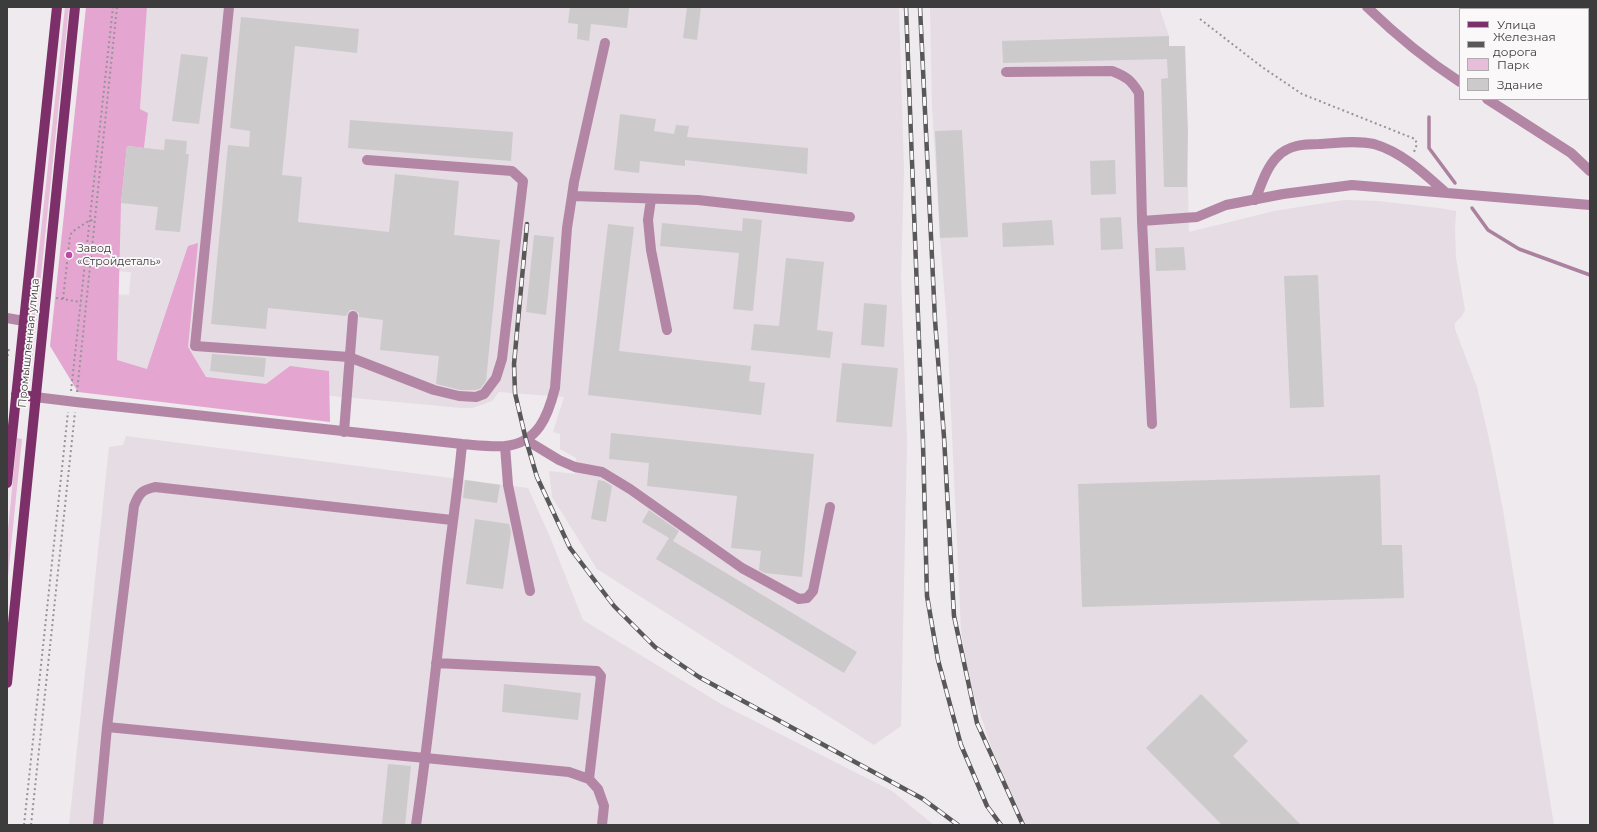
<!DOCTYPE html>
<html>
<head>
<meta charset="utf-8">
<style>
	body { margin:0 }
	#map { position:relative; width:1597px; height:832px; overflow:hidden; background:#eeeaed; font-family:Montserrat,sans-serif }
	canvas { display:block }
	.frame { position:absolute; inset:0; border:8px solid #3d3c3d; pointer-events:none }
	.legend { position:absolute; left:1459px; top:8px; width:130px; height:92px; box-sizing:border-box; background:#fbf8fa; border:1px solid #afadae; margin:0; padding:5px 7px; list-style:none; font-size:12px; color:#3d3c3d }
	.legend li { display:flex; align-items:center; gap:8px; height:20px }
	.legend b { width:20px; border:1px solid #afadae }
</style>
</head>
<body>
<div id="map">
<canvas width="1597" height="832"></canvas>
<div class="frame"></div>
<ul class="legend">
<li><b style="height:5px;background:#7c2f69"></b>Улица</li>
<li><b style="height:5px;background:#595859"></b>Железная дорога</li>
<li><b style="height:11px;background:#e7bdda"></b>Парк</li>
<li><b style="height:11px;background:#cdcacc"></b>Здание</li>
</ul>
</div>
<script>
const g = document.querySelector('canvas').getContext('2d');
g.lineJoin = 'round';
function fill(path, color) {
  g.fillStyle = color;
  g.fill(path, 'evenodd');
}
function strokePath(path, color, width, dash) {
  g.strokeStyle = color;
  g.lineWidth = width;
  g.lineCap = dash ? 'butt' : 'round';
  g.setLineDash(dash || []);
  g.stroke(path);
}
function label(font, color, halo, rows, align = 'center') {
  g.font = font + ' Montserrat,sans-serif';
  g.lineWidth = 3.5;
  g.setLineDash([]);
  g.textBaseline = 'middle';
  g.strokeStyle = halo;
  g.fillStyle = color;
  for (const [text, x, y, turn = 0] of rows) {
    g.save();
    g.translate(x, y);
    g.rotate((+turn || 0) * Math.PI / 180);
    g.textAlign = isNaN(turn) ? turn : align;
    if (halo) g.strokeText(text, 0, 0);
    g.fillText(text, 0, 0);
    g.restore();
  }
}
fill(new Path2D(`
	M 147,7 L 899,7 L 904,171 L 901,278 L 907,442 L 901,726 L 874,745 L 597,569 L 552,497 L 549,471 L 575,474 L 576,458 L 560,449 L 560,434 L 553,432 L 564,397 L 499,392 L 492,401 L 484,404 L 472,408 L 462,408 L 104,375 L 111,294 L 129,295 L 131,272 L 112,271 L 127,146 L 144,148 L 148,113 L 140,109 Z
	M 930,7 L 1159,7 L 1169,36 L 1169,46 L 1185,46 L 1189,232 L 1274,211 L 1344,200 L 1378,201 L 1439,208 L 1456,211 L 1455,230 L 1456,258 L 1465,310 L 1462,316 L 1455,323 L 1455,329 L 1477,387 L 1491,448 L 1503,510 L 1554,825 L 1026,825 L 1017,809 L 991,746 L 972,689 L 967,666 L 961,630 L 947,324 L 940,238 L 932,106 Z
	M 126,436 L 528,488 L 550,537 L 583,620 L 721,704 L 892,791 L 934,825 L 69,825 L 109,447 L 123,445 Z`), '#e6dce3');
fill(new Path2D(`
	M 65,7 L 69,7 L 30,381 L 25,380 Z
	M 17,438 L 22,439 L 7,586 L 7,540 Z`), '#e7bdda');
fill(new Path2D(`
	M 86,7 L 147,7 L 140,109 L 148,113 L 144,148 L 127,146 L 121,203 L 117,360 L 147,369 L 188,246 L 198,243 L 188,347 L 206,377 L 266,384 L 290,366 L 329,371 L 330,422 L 78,392 L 50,346 Z`), '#e4a5d1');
strokePath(new Path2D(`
	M 1429,117 L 1429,148 L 1455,183
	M 1472,208 L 1488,230 L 1519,249 L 1590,275`), '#ac819f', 3.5);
fill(new Path2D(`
	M 570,7 L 629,8 L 627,28 L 591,24 L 589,41 L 577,39 L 578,24 L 568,23 Z
	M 687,7 L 701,7 L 697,40 L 683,38 Z
	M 241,17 L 359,29 L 357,53 L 295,46 L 282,175 L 302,177 L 298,222 L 389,232 L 395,174 L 459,181 L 454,235 L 500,240 L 486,381 L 480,389 L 475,390 L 460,390 L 436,384 L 439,356 L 380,350 L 383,320 L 359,317 L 359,313 L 354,310 L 350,310 L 346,316 L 268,308 L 266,329 L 211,324 L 228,145 L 249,147 L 250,131 L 230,128 Z
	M 1169,36 L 1169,46 L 1185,46 L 1188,133 L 1187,187 L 1164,187 L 1161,79 L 1168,78 L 1167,59 L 1003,63 L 1002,41 Z
	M 181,54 L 208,57 L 199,124 L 172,121 Z
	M 620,114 L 656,119 L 654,131 L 674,134 L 676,125 L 689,126 L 687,137 L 808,148 L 807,174 L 685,160 L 685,166 L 640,161 L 639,173 L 614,170 Z
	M 350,120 L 513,132 L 511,161 L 348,148 Z
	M 962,130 L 968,237 L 940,238 L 935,131 Z
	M 165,139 L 187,141 L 186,154 L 189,154 L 180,232 L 155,230 L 158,207 L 121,203 L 127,146 L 164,150 Z
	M 1115,160 L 1116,194 L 1091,195 L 1090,161 Z
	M 1121,217 L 1123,249 L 1101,250 L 1100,218 Z
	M 743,218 L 762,220 L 753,311 L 733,309 L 739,253 L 660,246 L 662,223 L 742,231 Z
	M 1052,220 L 1054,245 L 1003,247 L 1002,223 Z
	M 608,224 L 634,227 L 619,351 L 751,366 L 749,381 L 765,383 L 761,415 L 588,395 Z
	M 534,235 L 554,237 L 546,315 L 526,312 Z
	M 1184,247 L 1186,270 L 1156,271 L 1155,248 Z
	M 786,258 L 824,262 L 817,330 L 833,332 L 830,358 L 751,350 L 754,324 L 779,326 Z
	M 1318,275 L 1324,407 L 1290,408 L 1284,276 Z
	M 864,303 L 887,305 L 884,347 L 861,345 Z
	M 212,354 L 266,358 L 264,377 L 210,371 Z
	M 842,363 L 898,368 L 892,427 L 836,422 Z
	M 611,433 L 814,454 L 802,577 L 765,573 L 759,570 L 761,551 L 731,548 L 737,496 L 647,486 L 649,463 L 609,459 Z
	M 1380,475 L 1382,545 L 1402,545 L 1404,598 L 1082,607 L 1078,484 Z
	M 465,480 L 500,485 L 497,503 L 463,498 Z
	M 598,480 L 604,481 L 612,486 L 606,522 L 591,519 Z
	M 649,510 L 679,531 L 673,541 L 857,652 L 844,673 L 656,559 L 669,538 L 642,522 Z
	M 475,519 L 509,524 L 511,532 L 503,589 L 466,584 Z
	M 504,684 L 581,693 L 578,720 L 502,712 Z
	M 1201,694 L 1248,741 L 1233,756 L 1301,825 L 1222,825 L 1146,748 Z
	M 388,764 L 411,766 L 405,825 L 382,825 Z`), '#cdcacc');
strokePath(new Path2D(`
	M 1200,19 L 1262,67 L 1302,94 L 1415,139 L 1417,144 L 1414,152
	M 56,298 L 81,302
	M 63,299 L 70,236 L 72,232 L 90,220 L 95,221
	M 7,361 L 9,347
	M 71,391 L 113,7
	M 77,392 L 117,7
	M 24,825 L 68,412
	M 31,825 L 75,412`), '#979496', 2, [2, 3]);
strokePath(new Path2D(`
	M 229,7 L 195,346 L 349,357 L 434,390 L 459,396 L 476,397 L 484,394 L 496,378 L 502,359 L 523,181 L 512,171 L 367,160
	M 1367,7 C 1396,35 1426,60 1460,82
	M 1006,72 L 1112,71 C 1127,77 1131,80 1139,93 L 1142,221 L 1152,424
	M 1487,99 L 1571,153 L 1590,171
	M 572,196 L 574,182 L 605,43
	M 651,199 L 648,220 L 651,250 L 667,330
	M 1255,200 C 1261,186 1266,168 1277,157 C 1288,145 1304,144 1319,144 C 1337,143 1356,140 1374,144 C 1402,152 1425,174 1446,193
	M 1142,221 L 1197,217 L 1226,205 L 1283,194 L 1352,185 L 1590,205
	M 7,318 L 24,321
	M 35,397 L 76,402 L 462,444 C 475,445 491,447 505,446 C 538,443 548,416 555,388 L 567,228 L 572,196 L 698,200 L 850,217
	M 344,432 L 353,316
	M 526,440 L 559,460 L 575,467 L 602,472 L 630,489 L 742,568 L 799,599 L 807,598 L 813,591 L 830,507
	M 505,446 L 508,485 L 530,591
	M 436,663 L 597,671 L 601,676 L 589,779
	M 107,727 L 569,772 L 589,779 L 598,789 L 604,806 L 602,825
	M 98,825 L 107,727 L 134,506 C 139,493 142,490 155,487 L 452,520
	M 416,825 C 428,743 437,660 446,577 C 451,533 458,489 462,444`), '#b386a5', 10);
strokePath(new Path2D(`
	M 16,394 L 35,397
	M 7,483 L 57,7
	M 7,683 L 75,7`), '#7c2f69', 10);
const rail = new Path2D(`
	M 906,7 L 923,444 L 927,596 L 938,660 L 961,745 L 987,806 L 1001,825
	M 920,7 L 935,320 L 944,437 L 954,616 L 977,723 L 1023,825
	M 527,224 L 514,364 L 515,393 L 526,440 L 537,477 L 570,548 L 614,606 L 655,647 L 699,677 L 923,799 L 958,825`);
strokePath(rail, '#595859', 4.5);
strokePath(rail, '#fbf8fa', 3, [9]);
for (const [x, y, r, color] of [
	[69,255,4,"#bd49a1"]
]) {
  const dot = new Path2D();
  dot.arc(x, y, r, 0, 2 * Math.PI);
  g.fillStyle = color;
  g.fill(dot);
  strokePath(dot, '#fbf8fa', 1.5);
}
label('11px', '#3d3c3d', '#fbf8fa', [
	["Завод",77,249],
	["«Стройдеталь»",77,262]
], 'left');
label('11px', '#3d3c3d', '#fbf8fa', [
	["Промышленная улица",29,343,-84]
]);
</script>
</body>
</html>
